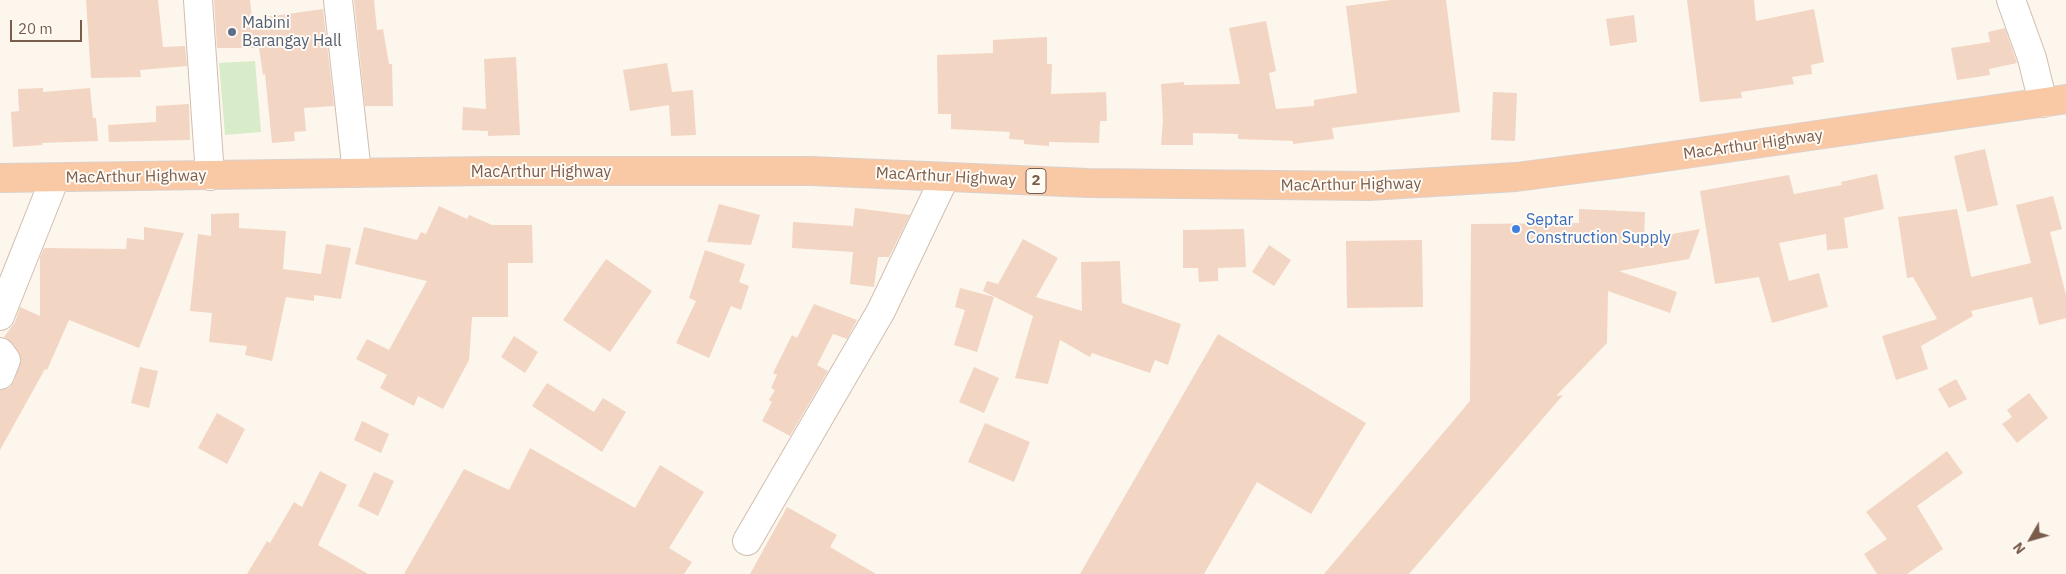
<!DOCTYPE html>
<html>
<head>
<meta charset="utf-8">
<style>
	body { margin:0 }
	#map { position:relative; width:2066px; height:574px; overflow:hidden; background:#fdf6ec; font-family:"IBM Plex Sans",sans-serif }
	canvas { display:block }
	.north { position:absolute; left:2006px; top:514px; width:50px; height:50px; -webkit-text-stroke:4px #fffaf3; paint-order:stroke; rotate:232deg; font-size:14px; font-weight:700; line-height:20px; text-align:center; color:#7a5c4d }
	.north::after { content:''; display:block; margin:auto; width:18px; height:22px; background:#7a5c4d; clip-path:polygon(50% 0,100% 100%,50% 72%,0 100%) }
	.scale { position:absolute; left:10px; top:20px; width:72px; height:22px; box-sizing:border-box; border:2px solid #7a5c4d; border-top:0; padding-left:6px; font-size:15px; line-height:18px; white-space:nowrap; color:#7a5c4d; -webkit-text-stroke:4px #fffaf3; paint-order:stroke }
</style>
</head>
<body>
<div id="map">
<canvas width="2066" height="574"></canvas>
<div class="north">N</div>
<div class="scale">20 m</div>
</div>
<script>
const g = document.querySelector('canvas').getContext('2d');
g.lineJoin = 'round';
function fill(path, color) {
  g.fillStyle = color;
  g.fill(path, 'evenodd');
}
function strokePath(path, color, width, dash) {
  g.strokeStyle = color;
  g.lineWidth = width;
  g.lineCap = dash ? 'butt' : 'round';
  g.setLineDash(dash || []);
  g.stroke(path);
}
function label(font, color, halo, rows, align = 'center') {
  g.font = font + ' "IBM Plex Sans",sans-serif';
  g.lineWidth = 4;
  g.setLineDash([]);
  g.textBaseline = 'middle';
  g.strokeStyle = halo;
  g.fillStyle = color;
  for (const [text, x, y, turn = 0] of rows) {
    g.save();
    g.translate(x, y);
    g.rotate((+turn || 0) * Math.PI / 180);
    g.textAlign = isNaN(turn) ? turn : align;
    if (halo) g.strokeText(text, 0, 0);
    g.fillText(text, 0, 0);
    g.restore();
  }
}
fill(new Path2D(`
	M 255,61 L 261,132 L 225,135 L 219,63 Z`), '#d8ecc9');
fill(new Path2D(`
	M 86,0 L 158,0 L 163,47 L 185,46 L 187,66 L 140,70 L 141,77 L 91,78 Z
	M 214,0 L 250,0 L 252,19 L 323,9 L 334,106 L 304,108 L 306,131 L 294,132 L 295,141 L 272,143 L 265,74 L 263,75 L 259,48 L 217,48 Z
	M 354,0 L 374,0 L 377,30 L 383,29 L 389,64 L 392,64 L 393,106 L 365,106 Z
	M 1391,0 L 1446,0 L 1460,112 L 1332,128 L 1334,139 L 1293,144 L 1293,141 L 1238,139 L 1238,134 L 1193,133 L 1193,145 L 1161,145 L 1163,121 L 1161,84 L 1184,82 L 1184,85 L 1240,84 L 1229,28 L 1266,21 L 1276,71 L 1269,73 L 1276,109 L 1314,106 L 1314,100 L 1357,93 L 1346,6 Z
	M 1687,0 L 1754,0 L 1756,21 L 1814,9 L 1824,62 L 1811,65 L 1812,74 L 1792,77 L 1794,84 L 1741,92 L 1742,98 L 1700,102 Z
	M 1634,15 L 1637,42 L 1610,46 L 1606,19 Z
	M 2005,28 L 2017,63 L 1989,69 L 1990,75 L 1957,80 L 1951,48 L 1990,42 L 1988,32 Z
	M 1047,37 L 1047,64 L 1052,64 L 1051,94 L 1106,92 L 1107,121 L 1100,121 L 1099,143 L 1049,142 L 1049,146 L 1024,144 L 1024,140 L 1009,139 L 1010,132 L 951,129 L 951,114 L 938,114 L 937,55 L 993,53 L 993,40 Z
	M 516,57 L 520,135 L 488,136 L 488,131 L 462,130 L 463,107 L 486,109 L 484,59 Z
	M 667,63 L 672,92 L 693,90 L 696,135 L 671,136 L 669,105 L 630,111 L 623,70 Z
	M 43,88 L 43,92 L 90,88 L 93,118 L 96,118 L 98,141 L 42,143 L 42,145 L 13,147 L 11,112 L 19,111 L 18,89 Z
	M 1493,92 L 1517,93 L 1515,141 L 1491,140 Z
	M 189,104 L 190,140 L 109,142 L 108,125 L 156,122 L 156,106 Z
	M 1985,149 L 1998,205 L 1967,212 L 1954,156 Z
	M 1877,174 L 1884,209 L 1844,218 L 1848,248 L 1827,250 L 1826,234 L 1779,243 L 1789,281 L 1819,273 L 1828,307 L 1772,323 L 1759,277 L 1715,284 L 1700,191 L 1789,175 L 1794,194 L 1842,185 L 1841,182 Z
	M 2053,196 L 2062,229 L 2050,232 L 2066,295 L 2066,318 L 2039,325 L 2032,297 L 1971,311 L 1973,316 L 1921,346 L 1928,369 L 1896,380 L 1882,336 L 1937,319 L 1913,277 L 1907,278 L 1898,217 L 1957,209 L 1971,277 L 2031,263 L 2016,205 Z
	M 719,204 L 760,215 L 751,245 L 707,242 Z
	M 439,206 L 467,219 L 469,215 L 492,225 L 532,225 L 533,263 L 508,263 L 508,317 L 472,317 L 469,360 L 443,409 L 418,396 L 414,406 L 380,388 L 387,375 L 356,359 L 367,339 L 389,350 L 427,281 L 355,264 L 364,227 L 417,240 L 421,232 L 426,234 Z
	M 855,208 L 910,215 L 889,257 L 878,257 L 874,287 L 850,284 L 853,252 L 792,248 L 793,222 L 853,226 Z
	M 1579,209 L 1645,212 L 1644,239 L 1700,229 L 1689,259 L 1619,271 L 1677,292 L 1670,313 L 1608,291 L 1607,343 L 1556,396 L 1563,395 L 1409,574 L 1324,574 L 1470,401 L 1471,224 L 1579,223 Z
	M 239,213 L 239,228 L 286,231 L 283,269 L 321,274 L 326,244 L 351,248 L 341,299 L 314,295 L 314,301 L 286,297 L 272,361 L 245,355 L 247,346 L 209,342 L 212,313 L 190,311 L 198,234 L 211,236 L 211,214 Z
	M 144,227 L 184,233 L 139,348 L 69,320 L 47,370 L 45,369 L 0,450 L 0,390 L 9,388 L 14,381 L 21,358 L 12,343 L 4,337 L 15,322 L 20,307 L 40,316 L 40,257 L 44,248 L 126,249 L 127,238 L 144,240 Z
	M 1244,229 L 1246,267 L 1218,268 L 1218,281 L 1199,282 L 1198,268 L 1183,268 L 1183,230 Z
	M 1023,239 L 1058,258 L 1036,297 L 1082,311 L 1081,262 L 1120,261 L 1122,303 L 1181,324 L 1168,365 L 1155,360 L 1150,373 L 1092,353 L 1090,357 L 1060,340 L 1048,384 L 1015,378 L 1033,316 L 983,291 L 987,281 L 998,284 Z
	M 1422,240 L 1423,307 L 1347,308 L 1346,241 Z
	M 1269,245 L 1291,260 L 1274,286 L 1252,272 Z
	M 705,250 L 745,264 L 739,282 L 749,286 L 741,310 L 731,306 L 709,358 L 676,343 L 696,301 L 689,298 Z
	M 606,259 L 652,291 L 610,352 L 563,320 Z
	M 960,288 L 994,297 L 977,352 L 954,345 L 965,310 L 955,307 Z
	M 814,304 L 857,320 L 847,339 L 833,334 L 817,365 L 828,371 L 790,436 L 762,421 L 772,402 L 769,400 L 775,390 L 771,388 L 777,375 L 773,373 L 792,335 L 797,338 Z
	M 1218,334 L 1366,423 L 1311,514 L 1257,482 L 1204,574 L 1080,574 Z
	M 514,336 L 538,352 L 525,373 L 501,357 Z
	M 140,367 L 158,371 L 149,408 L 131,403 Z
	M 974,367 L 999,378 L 984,413 L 959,402 Z
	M 1956,379 L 1967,399 L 1949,408 L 1938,389 Z
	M 547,383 L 594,412 L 603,398 L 626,412 L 602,452 L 532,406 Z
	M 2029,393 L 2048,418 L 2017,443 L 2002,424 L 2012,417 L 2007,410 Z
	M 217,413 L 245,429 L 227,464 L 198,448 Z
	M 362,421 L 389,434 L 381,453 L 354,440 Z
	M 985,423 L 1030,442 L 1014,482 L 968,462 Z
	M 530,448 L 635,508 L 660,465 L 704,492 L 669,548 L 692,562 L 684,574 L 404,574 L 464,469 L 509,490 Z
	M 1947,451 L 1963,473 L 1917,506 L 1943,549 L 1907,574 L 1877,574 L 1864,554 L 1887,539 L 1866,512 Z
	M 320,471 L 347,485 L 318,545 L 368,574 L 247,574 L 267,541 L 270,543 L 294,502 L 302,507 Z
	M 374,472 L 394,481 L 378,516 L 358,506 Z
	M 787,507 L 837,535 L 830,547 L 876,574 L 750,574 Z`), '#f3d5c3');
const minor = new Path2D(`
	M 198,0 L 210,176
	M 338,0 L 357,173
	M 0,316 L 55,178
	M 0,352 L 6,360 L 0,375
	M 747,541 L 881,311 L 945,177`);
const tertiary = new Path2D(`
	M 2011,0 L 2032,58 L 2043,103`);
const trunk = new Path2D(`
	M 0,178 L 487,171 L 811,171 L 1088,183 L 1369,186 L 1516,177 L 1616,164 L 2066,99`);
strokePath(minor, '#d1beb0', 30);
strokePath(tertiary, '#d1beb0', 30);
strokePath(trunk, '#dad1cd', 30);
strokePath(minor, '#fff', 28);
strokePath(tertiary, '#fff', 28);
strokePath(trunk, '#f9c8a4', 28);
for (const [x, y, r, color] of [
	[232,32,5,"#5c6f8a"],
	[1516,229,5,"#3f7fe0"]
]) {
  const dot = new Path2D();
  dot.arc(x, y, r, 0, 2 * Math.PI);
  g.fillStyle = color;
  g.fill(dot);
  strokePath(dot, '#fffaf3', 2);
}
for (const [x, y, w] of [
	[1036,181,20]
]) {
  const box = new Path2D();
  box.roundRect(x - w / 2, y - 12.5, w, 25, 4);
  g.fillStyle = '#fffaf3';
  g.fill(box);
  strokePath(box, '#7a5c4d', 1);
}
label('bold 15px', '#7a5c4d', null, [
	["2",1036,181]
]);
label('16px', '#4e5e75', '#fffaf3', [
	["Mabini",242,23],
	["Barangay Hall",242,41]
], 'left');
label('16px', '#7a5c4d', '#fffaf3', [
	["MacArthur Highway",1753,145,-8],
	["MacArthur Highway",541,172],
	["MacArthur Highway",136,177,-1],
	["MacArthur Highway",946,177,3],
	["MacArthur Highway",1351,185,-1]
]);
label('16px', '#366cbe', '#fffaf3', [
	["Septar",1526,220],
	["Construction Supply",1526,238]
], 'left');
</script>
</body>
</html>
